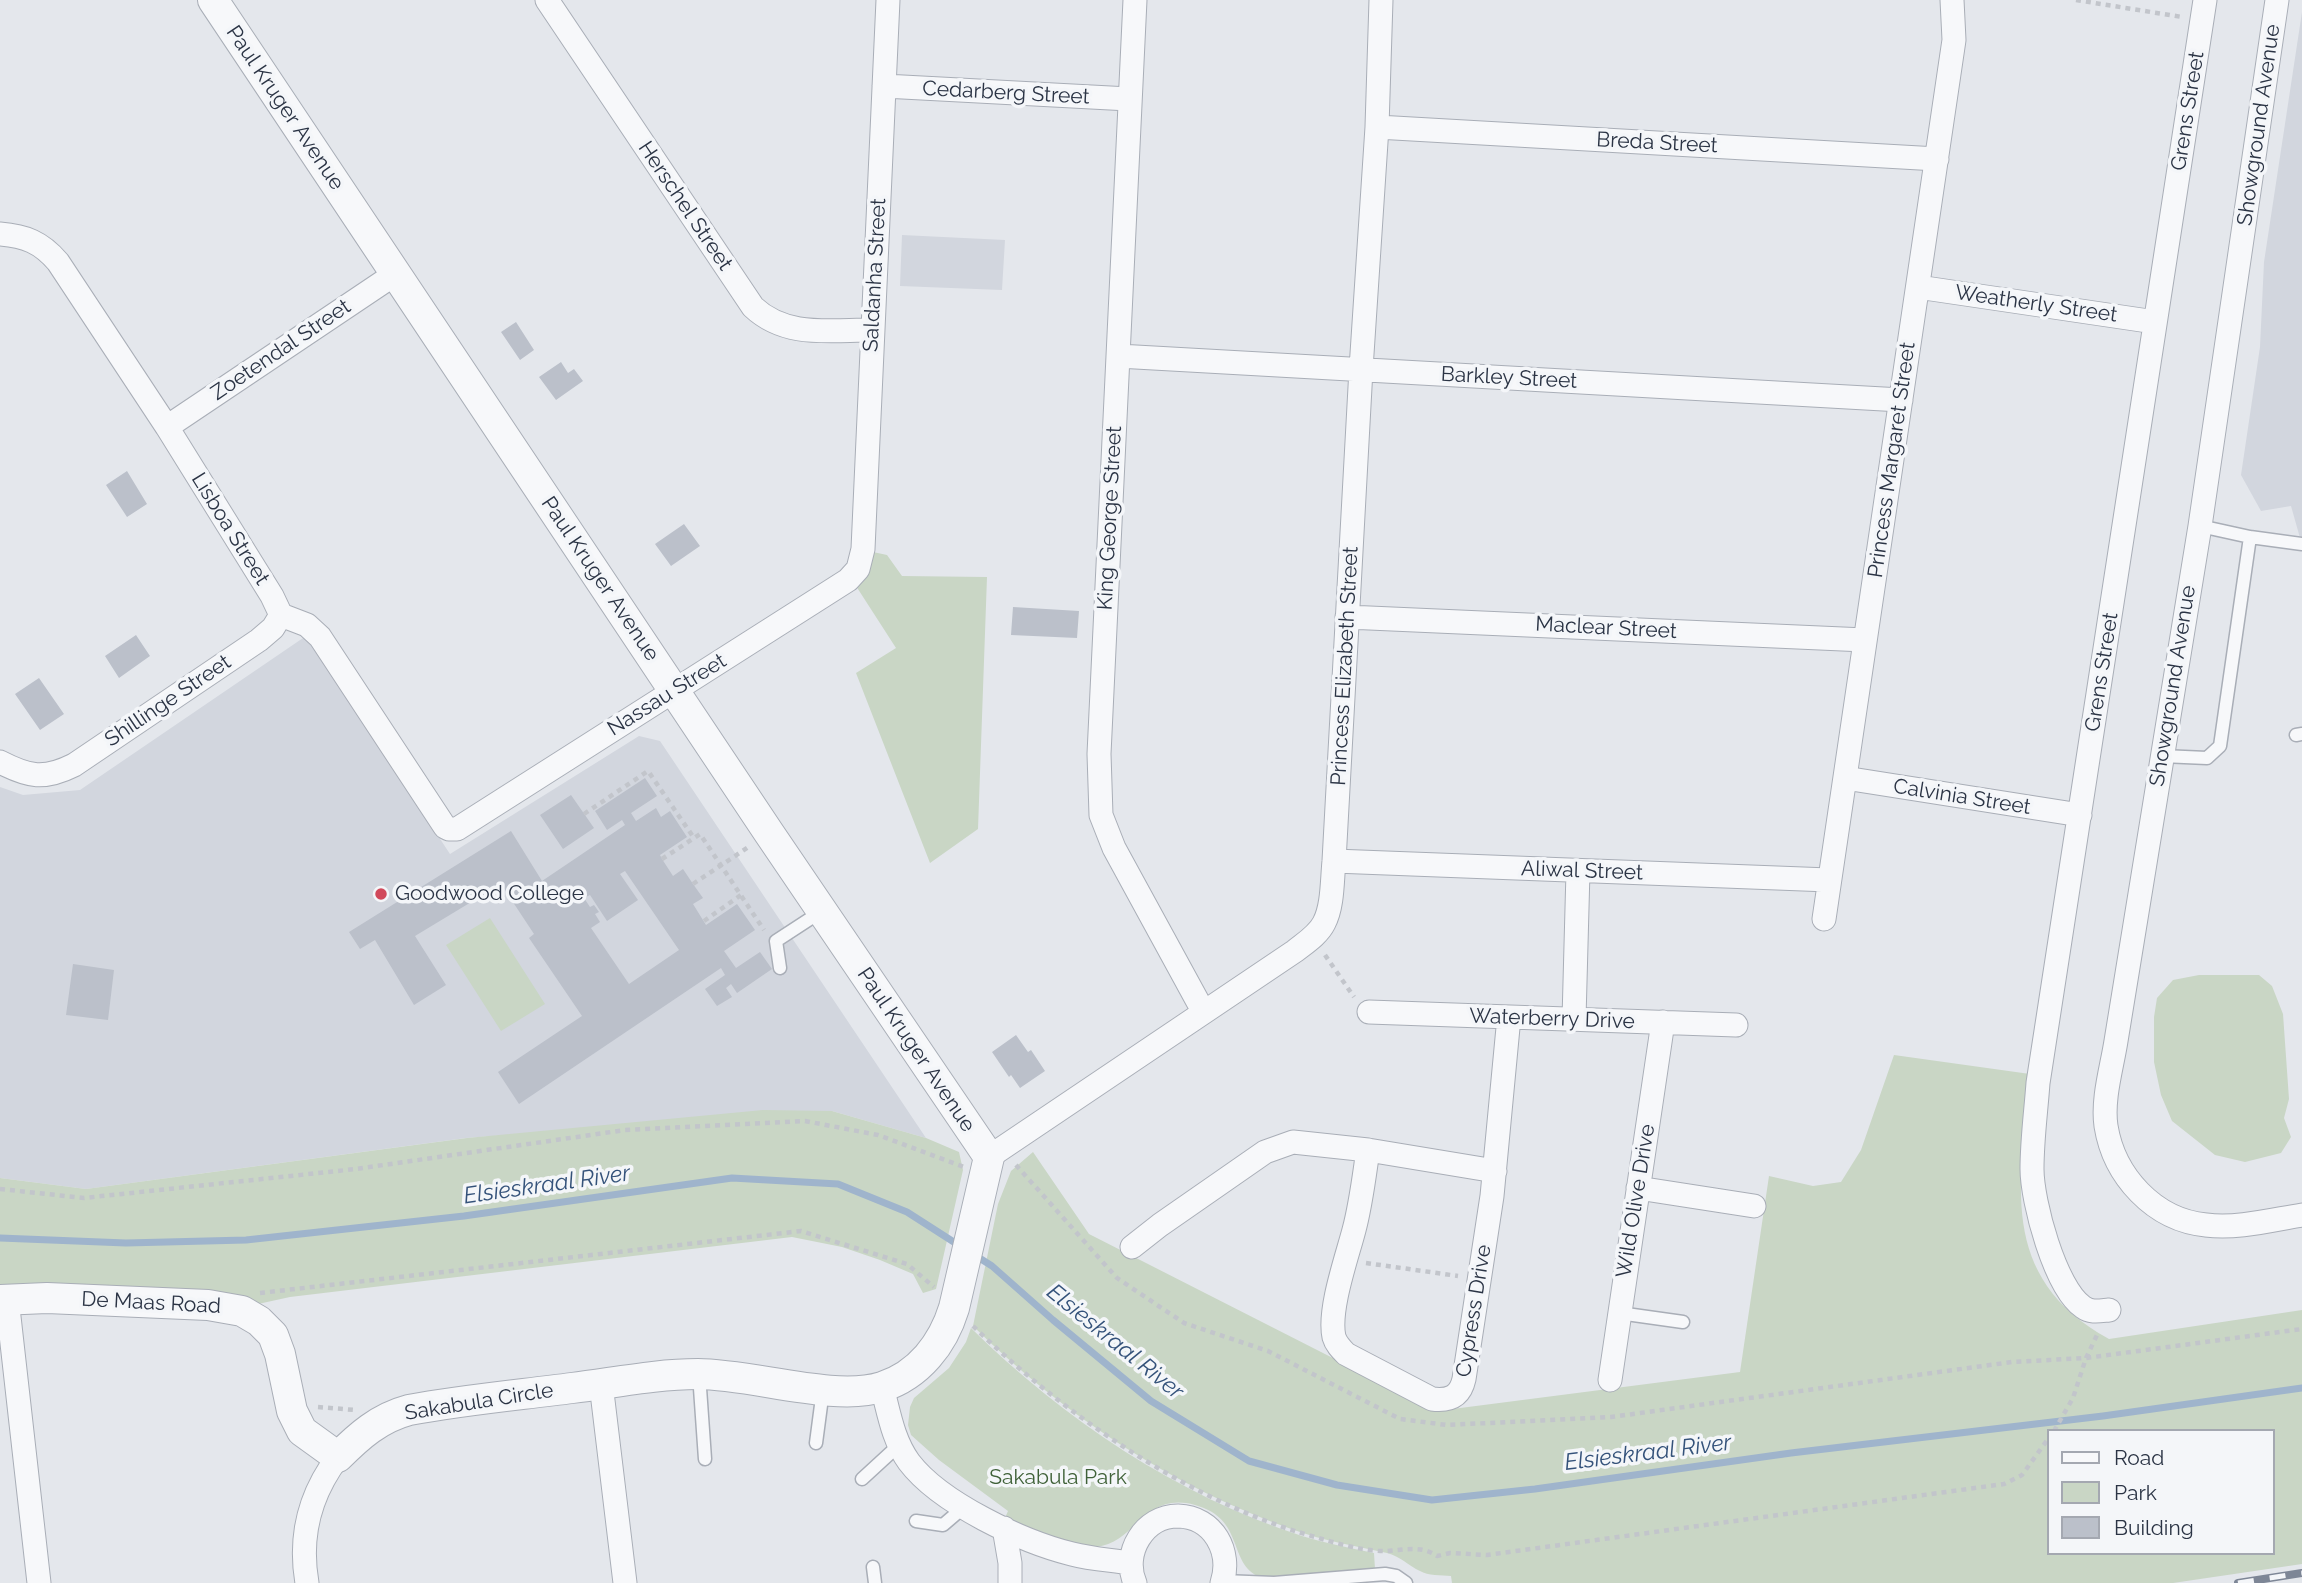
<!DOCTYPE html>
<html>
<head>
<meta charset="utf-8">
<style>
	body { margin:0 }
	#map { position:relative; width:2302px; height:1583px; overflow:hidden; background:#e4e7ec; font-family:Raleway,sans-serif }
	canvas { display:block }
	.legend { position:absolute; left:2047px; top:1429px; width:228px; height:126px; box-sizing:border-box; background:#f4f6f9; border:2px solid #a4a8b1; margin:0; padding:9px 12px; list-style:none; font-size:21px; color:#2b3445 }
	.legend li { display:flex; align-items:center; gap:14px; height:35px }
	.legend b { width:35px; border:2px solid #a4a8b1 }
</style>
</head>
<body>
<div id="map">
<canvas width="2302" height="1583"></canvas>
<ul class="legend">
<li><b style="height:9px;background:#f7f8fa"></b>Road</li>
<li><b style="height:19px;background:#c9d6c5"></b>Park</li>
<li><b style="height:19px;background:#bbc0ca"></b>Building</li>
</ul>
</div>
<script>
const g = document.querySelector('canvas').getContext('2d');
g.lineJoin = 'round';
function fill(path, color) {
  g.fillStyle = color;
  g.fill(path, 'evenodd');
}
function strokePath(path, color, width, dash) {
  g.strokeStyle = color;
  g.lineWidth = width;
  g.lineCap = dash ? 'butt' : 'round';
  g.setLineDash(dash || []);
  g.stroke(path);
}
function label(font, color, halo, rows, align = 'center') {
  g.font = font + ' Raleway,sans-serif';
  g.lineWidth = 7;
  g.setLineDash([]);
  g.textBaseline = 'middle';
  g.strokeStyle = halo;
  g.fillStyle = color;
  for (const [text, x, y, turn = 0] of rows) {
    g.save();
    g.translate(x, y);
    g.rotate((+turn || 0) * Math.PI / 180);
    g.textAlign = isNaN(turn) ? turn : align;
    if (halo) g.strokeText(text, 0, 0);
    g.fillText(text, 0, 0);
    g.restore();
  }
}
fill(new Path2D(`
	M 2302,12 L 2302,545 L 2291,506 L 2261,511 L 2241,475 L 2260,347 L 2264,262 Z
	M 902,235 L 1005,240 L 1002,290 L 900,286 Z
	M 306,636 L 450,854 L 639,736 L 660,741 L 926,1138 L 832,1111 L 466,1138 L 86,1189 L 0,1178 L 0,787 L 23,795 L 80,790 Z`), '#d2d6de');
fill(new Path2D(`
	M 873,552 L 887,555 L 902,576 L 987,577 L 978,829 L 930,863 L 856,673 L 896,648 L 856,586 Z
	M 490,918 L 545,1004 L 501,1031 L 446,945 Z
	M 2199,975 L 2259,975 L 2272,986 L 2283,1014 L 2289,1099 L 2284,1118 L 2291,1137 L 2281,1153 L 2245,1162 L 2215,1155 L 2172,1121 L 2161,1095 L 2154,1062 L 2154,1017 L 2157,998 L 2173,980 Z
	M 1894,1055 L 2030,1074 C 2021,1182 1995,1276 2109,1339 L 2302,1310 L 2302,1564 L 2173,1583 L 1452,1583 L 1451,1576 C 1441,1575 1428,1576 1420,1571 C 1409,1566 1400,1556 1387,1553 C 1356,1546 1324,1541 1294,1530 C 1174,1488 1063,1415 973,1326 L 998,1204 L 1011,1171 L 1033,1152 L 1089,1234 L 1437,1411 L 1740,1372 L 1769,1176 L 1813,1186 L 1841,1182 L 1861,1150 ZM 2048,1431 L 2272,1431 L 2272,1553 L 2048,1553 Z
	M 763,1110 L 832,1111 L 926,1138 L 959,1152 L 963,1170 L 936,1289 L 923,1293 L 913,1274 L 880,1260 L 842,1247 L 792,1237 L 290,1297 L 258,1304 L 217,1292 L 27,1284 L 0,1286 L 0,1178 L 86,1189 L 467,1138 Z
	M 971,1328 C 1063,1419 1178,1496 1302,1536 C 1325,1543 1350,1548 1374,1553 L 1375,1569 L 1260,1577 C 1227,1564 1246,1519 1195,1505 C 1143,1491 1137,1543 1096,1547 C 1069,1550 1030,1528 1005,1518 L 1008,1511 L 939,1460 L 911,1435 L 908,1425 L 910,1407 L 914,1398 L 949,1368 L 966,1342 Z`), '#c9d6c5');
strokePath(new Path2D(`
	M 0,1238 L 126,1243 L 246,1240 L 464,1216 L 732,1178 L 838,1184 L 907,1212 L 960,1246
	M 973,1254 L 992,1266 L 1053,1320 L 1151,1401 L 1249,1461 L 1337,1485 L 1432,1500 L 1535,1489 L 1791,1453 L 2103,1416 L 2302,1388`), '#9fb4cc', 7);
fill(new Path2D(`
	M 516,322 L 534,350 L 520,360 L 501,332 Z
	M 561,362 L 568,373 L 574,369 L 583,381 L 556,400 L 539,377 Z
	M 127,471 L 147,504 L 127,517 L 106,485 Z
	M 684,524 L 700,546 L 671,566 L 655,544 Z
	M 1013,607 L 1079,611 L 1077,638 L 1011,635 Z
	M 136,635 L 150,656 L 119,678 L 105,656 Z
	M 39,678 L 64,714 L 40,730 L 15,694 Z
	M 645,778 L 657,796 L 631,813 L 636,821 L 656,808 L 661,817 L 670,811 L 687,837 L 660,855 L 662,859 L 673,876 L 683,869 L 693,884 L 703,898 L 693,904 L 706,925 L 737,904 L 755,930 L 724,951 L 736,968 L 760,952 L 772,969 L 737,993 L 731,984 L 726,988 L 732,997 L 717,1006 L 705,989 L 725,975 L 721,968 L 519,1104 L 498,1072 L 582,1016 L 529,938 L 534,934 L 501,884 L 415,936 L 446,985 L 414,1005 L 375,940 L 360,949 L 349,932 L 511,831 L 542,881 L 625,825 L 622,820 L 607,830 L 595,811 ZM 625,871 L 679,950 L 629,984 L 591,928 L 600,922 L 595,914 L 599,912 L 594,905 L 590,907 L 584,898 L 590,895 L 607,921 L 638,900 L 620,874 Z
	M 571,795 L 594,828 L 563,849 L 540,815 Z
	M 73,964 L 114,970 L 108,1020 L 66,1015 Z
	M 1016,1035 L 1028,1052 L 1031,1050 L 1045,1071 L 1020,1088 L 1011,1075 L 1009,1077 L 992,1052 Z`), '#bbc0ca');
const service = new Path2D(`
	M 2200,526 L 2250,537 L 2302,544
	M 2296,735 L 2302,734
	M 2162,756 L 2207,758 L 2220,746 L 2250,537
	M 780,968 L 776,941 L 822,911
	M 1619,1313 L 1683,1322
	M 699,1374 L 705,1459
	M 816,1443 L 823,1390
	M 862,1479 L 899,1445
	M 916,1521 L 943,1525 L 964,1507
	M 873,1567 L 875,1583
	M 1223,1581 L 1274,1583 L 1385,1574 L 1396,1576 L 1406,1583`);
const minor = new Path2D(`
	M 547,0 L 753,307 C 786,338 829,330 872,330
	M 1135,0 L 1099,754 L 1101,815 L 1114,848 L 1203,1011
	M 2277,0 L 2200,526 L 2116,1041 C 2112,1067 2102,1099 2106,1126 C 2114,1176 2154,1220 2206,1225 C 2237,1229 2271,1220 2302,1215
	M 884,86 L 1129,99
	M 1377,127 L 1937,159
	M 0,234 C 25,236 41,242 58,262 L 167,427 L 272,596 L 281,615 L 307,625 L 320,637 L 445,827 L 449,829 L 457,829 L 848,580 L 858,569 L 863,549 L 888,0
	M 1918,287 L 2155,322
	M 1118,356 L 1901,400
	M 167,427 L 395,274
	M 1347,617 L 1865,640
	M 0,762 C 29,777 44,780 74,765 L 259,640 L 273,628 L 281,615
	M 1845,778 L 2080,815
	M 1334,861 L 1829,880
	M 1824,919 L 1954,40 L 1952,0
	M 1369,1012 L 1736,1025
	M 1574,1019 L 1578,871
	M 1368,1150 C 1364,1177 1361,1204 1354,1230 C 1347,1257 1328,1310 1334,1337 C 1336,1344 1341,1349 1346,1354 L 1432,1399 C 1449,1401 1460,1397 1464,1379 L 1492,1196 L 1509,1017
	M 989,1157 L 1295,951 C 1305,943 1318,935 1324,923 C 1333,906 1332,880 1334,861 L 1361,369 L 1377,127 L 1381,0
	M 1638,1188 L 1754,1206
	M 1132,1247 L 1160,1225 L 1265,1152 L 1293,1142 L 1368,1150 L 1495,1171
	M 7,1299 L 39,1583
	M 2109,1310 C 2099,1311 2091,1313 2083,1307 C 2055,1288 2032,1201 2032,1169 C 2032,1140 2036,1111 2038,1083 L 2205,0
	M 1610,1380 L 1663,1022
	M 601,1384 L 625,1583
	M 882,1387 C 889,1413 893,1440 909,1462 C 940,1503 1023,1542 1072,1554 C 1091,1559 1111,1560 1130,1563
	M 1004,1528 L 1010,1563 L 1010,1583
	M 307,1583 C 299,1537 310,1494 338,1457
	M 1135,1583 C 1122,1553 1144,1516 1178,1516 C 1214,1517 1232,1552 1222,1583`);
const tertiary = new Path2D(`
	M 0,1300 L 47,1298 L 208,1305 L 242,1311 L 259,1321 L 273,1335 L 280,1354 L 292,1411 L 302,1431 L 338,1457 C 359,1436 379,1418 409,1410 C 462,1400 518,1395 572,1388 C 613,1383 656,1374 698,1374 C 752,1374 834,1402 882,1387 C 919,1375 943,1344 954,1308 L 989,1157 L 769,833 L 213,0`);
strokePath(service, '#a9aeb7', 15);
strokePath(minor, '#a9aeb7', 25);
strokePath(tertiary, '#a9aeb7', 32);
strokePath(new Path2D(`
	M 2076,0 L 2182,17
	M 584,814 L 648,771 L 694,838
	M 662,859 L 700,834 L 764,930
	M 693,884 L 750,846
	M 704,921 L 741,895
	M 1325,955 L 1354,997
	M 1016,1165 L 1117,1278 L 1184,1323 L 1268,1351 L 1400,1419 L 1447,1425 L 1611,1417 L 2012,1362 L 2086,1358 L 2302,1329
	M 0,1189 L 84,1198 L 356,1169 L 625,1130 L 805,1121 L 878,1135 L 964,1167
	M 1366,1263 L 1458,1276
	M 260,1293 L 801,1231 L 907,1264 L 934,1287
	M 973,1326 C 1060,1411 1182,1496 1298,1532 C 1323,1539 1361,1552 1386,1551 C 1404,1550 1422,1545 1437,1556 L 1450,1553 L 1487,1555 L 2004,1484 L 2022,1475 L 2048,1439
	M 318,1407 L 355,1410
	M 2054,1431 L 2073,1398 L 2086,1358 L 2098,1333`), '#c2c5cb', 4.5, [5, 5]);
strokePath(service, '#f7f8fa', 12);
strokePath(minor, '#f7f8fa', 23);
strokePath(tertiary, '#f7f8fa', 30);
const rail = new Path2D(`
	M 2238,1583 L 2302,1573`);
strokePath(rail, '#7d8696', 8);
strokePath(rail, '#f4f6f9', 5, [16]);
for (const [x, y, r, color] of [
	[381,894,7,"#d1495b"]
]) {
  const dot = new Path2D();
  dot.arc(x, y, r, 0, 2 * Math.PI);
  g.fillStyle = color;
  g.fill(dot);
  strokePath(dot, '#f4f6f9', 2.5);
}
label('21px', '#2b3445', '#f4f6f9', [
	["Cedarberg Street",1006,93,3],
	["Paul Kruger Avenue",285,108,56],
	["Grens Street",2188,111,-81],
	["Showground Avenue",2259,125,-82],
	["Breda Street",1657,143,3],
	["Herschel Street",685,206,56],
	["Saldanha Street",875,275,-87],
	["Weatherly Street",2036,304,8],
	["Zoetendal Street",281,350,-34],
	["Barkley Street",1509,378,3],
	["Princess Margaret Street",1892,460,-82],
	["King George Street",1110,518,-87],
	["Lisboa Street",230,529,58],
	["Paul Kruger Avenue",600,579,56],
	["Maclear Street",1606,628,3],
	["Princess Elizabeth Street",1345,666,-87],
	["Grens Street",2102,672,-81],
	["Showground Avenue",2173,686,-81],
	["Nassau Street",667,695,-32],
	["Shillinge Street",168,701,-34],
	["Calvinia Street",1962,797,9],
	["Aliwal Street",1582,871,2],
	["Waterberry Drive",1552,1019,2],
	["Paul Kruger Avenue",916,1050,56],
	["Wild Olive Drive",1636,1201,-81],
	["De Maas Road",151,1303,3],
	["Cypress Drive",1474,1311,-81],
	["Sakabula Circle",479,1402,-9]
]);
label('21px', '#2b3445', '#f4f6f9', [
	["Goodwood College",395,894]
], 'left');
label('21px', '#3f6138', '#f4f6f9', [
	["Sakabula Park",1058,1478]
]);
label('italic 23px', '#34527a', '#f4f6f9', [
	["Elsieskraal River",547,1185,-8],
	["Elsieskraal River",1115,1342,39],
	["Elsieskraal River",1648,1453,-7]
]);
</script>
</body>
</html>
